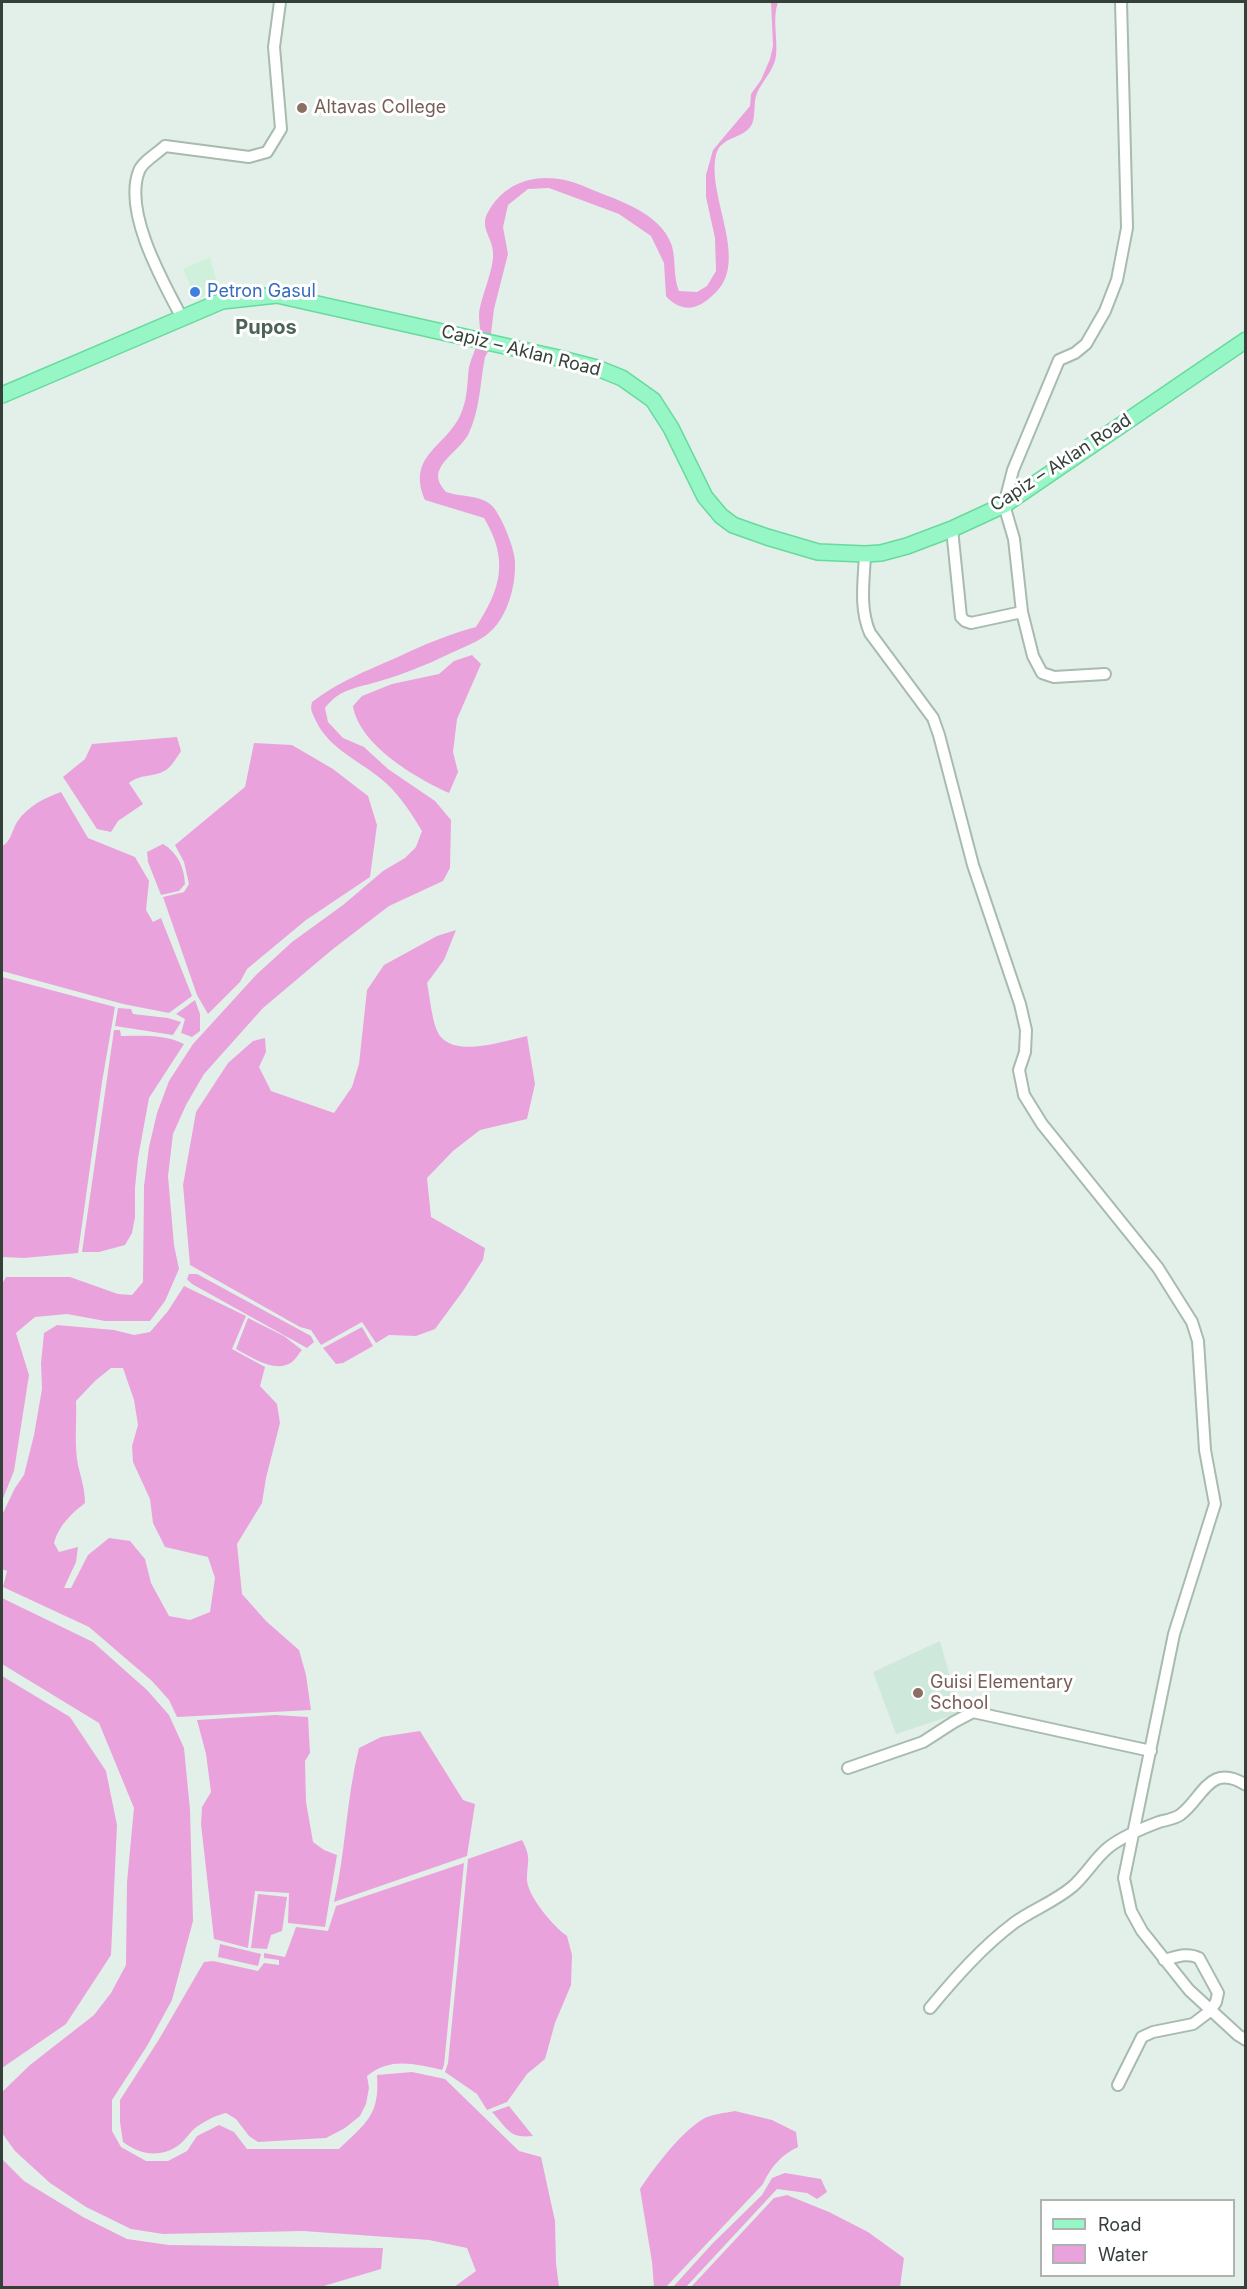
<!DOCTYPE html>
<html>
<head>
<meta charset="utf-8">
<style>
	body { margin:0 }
	#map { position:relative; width:1247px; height:2289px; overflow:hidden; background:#e3f0e9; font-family:Inter,sans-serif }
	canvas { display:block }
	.frame { position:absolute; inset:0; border:3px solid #344139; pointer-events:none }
	.legend { position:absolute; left:1040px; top:2199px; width:195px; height:78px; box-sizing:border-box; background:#fff; border:2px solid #aeb3b0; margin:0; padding:8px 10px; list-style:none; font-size:18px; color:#344139 }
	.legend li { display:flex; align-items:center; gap:12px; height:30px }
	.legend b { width:30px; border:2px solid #aeb3b0 }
</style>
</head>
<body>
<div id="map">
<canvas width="1247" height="2289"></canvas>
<div class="frame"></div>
<ul class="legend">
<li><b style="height:8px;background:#96f6c5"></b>Road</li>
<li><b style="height:16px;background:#eaa2dc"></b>Water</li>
</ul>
</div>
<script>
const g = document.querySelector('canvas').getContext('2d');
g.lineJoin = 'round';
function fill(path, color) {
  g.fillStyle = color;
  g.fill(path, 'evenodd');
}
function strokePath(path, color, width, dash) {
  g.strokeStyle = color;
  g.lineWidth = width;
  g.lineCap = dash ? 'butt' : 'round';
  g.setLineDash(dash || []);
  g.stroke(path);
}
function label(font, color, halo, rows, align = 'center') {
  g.font = font + ' Inter,sans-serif';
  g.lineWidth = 6;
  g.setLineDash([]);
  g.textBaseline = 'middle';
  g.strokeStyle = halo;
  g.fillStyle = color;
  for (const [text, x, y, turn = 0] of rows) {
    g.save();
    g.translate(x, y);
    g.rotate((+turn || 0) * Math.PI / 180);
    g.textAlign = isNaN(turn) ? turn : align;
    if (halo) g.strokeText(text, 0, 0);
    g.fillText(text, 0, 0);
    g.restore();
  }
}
fill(new Path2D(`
	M 210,257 L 219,290 L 196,299 L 183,269 Z`), '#cff1db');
fill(new Path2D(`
	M 940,1641 L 960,1713 L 896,1734 L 873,1672 Z`), '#cee8db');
fill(new Path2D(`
	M 771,2 L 778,2 C 772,19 778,38 776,56 C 774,70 763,80 757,93 C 753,102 756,115 752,124 C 744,140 721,135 716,155 C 706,197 752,263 713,295 C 708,300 701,305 694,307 C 684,310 672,304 666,296 L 664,263 L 651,236 L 619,214 L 549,188 L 528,189 L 508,205 L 503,227 L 508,254 L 494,309 L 489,350 L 485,357 C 480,383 480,411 468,435 C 460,449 444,457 439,471 C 436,480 441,486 446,492 C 460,497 479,495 490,504 C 500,511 515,549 515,562 C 516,588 506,624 482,638 C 471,645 459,649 449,654 C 426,665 404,674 380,681 C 358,688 340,688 325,708 L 328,722 L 343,738 L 364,747 L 388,769 L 435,801 L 451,820 L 450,868 L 443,881 L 389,906 L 333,949 L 263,1008 L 204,1074 L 186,1105 L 173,1134 L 168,1176 L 174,1245 L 179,1269 L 165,1301 L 150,1321 L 105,1321 L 67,1314 L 35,1317 L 16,1333 L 29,1375 L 14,1471 L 2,1501 L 2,1284 L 6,1277 L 70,1277 L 118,1294 L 132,1295 L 143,1282 L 144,1186 L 149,1147 L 157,1113 L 169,1081 L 193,1044 L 256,975 L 292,942 L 343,905 L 383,871 L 405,858 L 416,847 L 422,831 C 413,816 404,802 392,789 C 368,763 330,753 315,719 C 312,712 310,710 312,702 C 340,681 366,671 398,657 C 423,645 449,634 476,627 C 501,588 509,560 484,518 L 425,500 C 405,452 451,447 463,408 C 468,394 467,381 469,367 C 472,356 478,344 480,333 C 480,327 479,320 479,314 C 481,296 494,270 493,253 C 493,239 480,228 487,214 C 506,177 546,171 581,185 C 612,199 660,210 672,246 C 676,261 673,277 679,291 L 697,292 L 707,286 L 716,271 L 715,238 L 706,197 L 706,175 L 713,150 L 750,106 L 751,94 L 761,80 L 770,59 L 773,46 Z
	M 472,655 L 481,664 L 457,719 L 453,752 L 458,772 L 449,793 C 416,778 359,745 353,706 L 362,696 L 392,684 L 439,674 L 454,661 Z
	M 177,737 L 181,751 C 177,757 172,766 166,770 C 153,778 142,773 129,783 L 143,804 L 118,821 L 111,832 L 97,829 L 63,777 L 85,759 L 92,744 Z
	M 254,743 L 292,745 L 333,769 L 368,796 L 377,825 L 370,877 L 306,920 L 247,969 L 240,982 L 208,1014 L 197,995 L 163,897 L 184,892 L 189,884 L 184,862 L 175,845 L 245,787 Z
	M 61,792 L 88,838 L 135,857 L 149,881 L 146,910 L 153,922 L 161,918 L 192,996 L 169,1013 L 123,1004 L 2,971 L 2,846 C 11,842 12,830 17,822 C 29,805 43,799 61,792 Z
	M 163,844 C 178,853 184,867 185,884 L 179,891 L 161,895 L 148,862 L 147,852 Z
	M 456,930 L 444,960 L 427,983 C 430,996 432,1027 441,1037 C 458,1057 504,1041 527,1036 L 535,1084 L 527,1119 L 480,1130 L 453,1151 L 427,1178 L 431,1217 L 485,1248 L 483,1260 L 463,1291 L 435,1329 L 416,1336 L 389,1335 L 376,1343 L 362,1322 L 321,1345 L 311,1330 L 300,1327 L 190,1265 L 183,1185 L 196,1112 L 228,1063 L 253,1041 L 265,1038 L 266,1052 L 259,1067 L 271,1091 L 334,1113 L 352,1087 L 359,1064 L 367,990 L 384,965 L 437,936 Z
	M 2,977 L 115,1007 L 102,1082 L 78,1253 L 24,1258 L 2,1257 Z
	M 195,1000 L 200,1014 L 200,1031 L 192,1037 L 181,1033 L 185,1019 L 176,1014 Z
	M 118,1008 L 131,1009 L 133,1014 L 168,1018 L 181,1022 L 173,1035 L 115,1026 Z
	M 114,1030 L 120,1030 L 121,1036 C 143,1036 163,1034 184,1044 L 149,1098 L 138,1158 L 135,1188 L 135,1217 L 132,1233 L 125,1245 L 99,1252 L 82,1252 Z
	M 189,1274 L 197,1274 L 311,1336 L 314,1342 L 307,1348 L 192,1284 L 187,1279 Z
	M 184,1286 L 246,1316 L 232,1349 L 265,1367 L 260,1386 L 277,1404 L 280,1423 L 266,1478 L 262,1503 L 237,1544 L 242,1594 L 266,1621 L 299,1650 L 306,1675 L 311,1710 L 177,1717 L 169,1700 L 152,1681 L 89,1627 L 3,1587 L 7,1571 L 2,1569 L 2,1515 L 15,1488 L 24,1475 L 34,1435 L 42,1389 L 41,1363 L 44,1333 L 57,1325 L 114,1330 L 134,1335 L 150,1332 L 168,1311 ZM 111,1368 L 123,1368 L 134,1400 L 138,1425 L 132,1446 L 133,1462 L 150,1499 L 153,1523 L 165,1547 L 208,1557 L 215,1578 L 210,1612 L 190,1620 L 169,1616 L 151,1583 L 145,1559 L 130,1541 L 109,1538 L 88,1555 L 71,1588 L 64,1588 L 76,1562 L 78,1547 L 59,1552 L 54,1543 C 59,1525 71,1514 85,1503 C 85,1489 81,1478 78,1465 C 74,1444 77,1422 76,1401 L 95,1381 Z
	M 248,1318 L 284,1336 L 302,1350 C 299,1353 296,1359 292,1362 C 275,1374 251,1357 236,1349 Z
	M 362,1327 L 373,1346 L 343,1363 L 336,1364 L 323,1348 Z
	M 2,1598 L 93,1642 L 147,1690 L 169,1715 L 184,1748 L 190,1810 L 193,1921 L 172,2000 L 147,2046 L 112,2100 L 112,2131 L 121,2147 L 146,2161 L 168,2161 L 187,2151 L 197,2136 L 219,2125 L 234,2132 L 247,2149 L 339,2149 C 366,2123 380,2115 377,2075 L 412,2072 L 445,2079 L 519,2151 L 541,2157 L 555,2221 L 556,2263 L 559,2287 L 454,2287 L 476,2271 L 467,2248 L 429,2240 L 303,2231 L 163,2234 L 131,2229 L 86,2207 L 50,2183 L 15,2151 L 2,2133 L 2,2092 L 30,2065 L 94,2015 L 111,1993 L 126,1965 L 127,1882 L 134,1808 L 99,1723 L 2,1664 Z
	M 2,1676 L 70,1717 L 106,1771 L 117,1825 L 111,1955 L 66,2024 L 2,2068 Z
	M 275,1715 L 308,1717 L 310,1753 L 305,1761 L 306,1802 L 313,1842 L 324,1850 L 337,1855 L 325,1927 L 288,1923 L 289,1893 L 255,1891 L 248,1948 L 214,1939 L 201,1824 L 202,1807 L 211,1792 L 206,1754 L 197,1720 Z
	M 420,1731 L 463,1800 L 475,1804 L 467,1856 L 334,1902 C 346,1851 346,1799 359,1748 L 381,1737 Z
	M 522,1840 C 532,1859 527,1861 527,1880 C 528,1897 554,1927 567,1936 L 572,1955 L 571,1985 L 555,2023 L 545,2059 L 527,2074 L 507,2102 L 487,2110 L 477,2094 L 445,2072 L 448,2063 L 468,1859 Z
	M 464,1863 L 444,2065 L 442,2070 C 414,2064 391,2057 367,2076 L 369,2088 L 366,2104 L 360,2116 L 345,2128 L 326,2138 L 258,2142 L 249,2136 L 236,2119 L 226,2113 C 214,2116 202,2122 193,2130 C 187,2136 183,2143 176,2147 C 158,2158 139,2154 123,2142 L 120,2122 L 120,2100 L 158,2041 L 204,1962 L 213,1961 L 258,1971 L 264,1963 L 279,1965 L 279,1960 L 264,1958 L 264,1953 L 285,1957 L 296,1927 L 328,1931 L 336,1906 Z
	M 258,1894 L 287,1897 L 282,1931 L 271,1935 L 267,1949 L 251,1948 Z
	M 220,1944 L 261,1954 L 258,1966 L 218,1957 Z
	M 509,2106 L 533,2136 C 509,2139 507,2128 492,2112 Z
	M 735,2111 L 772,2120 L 796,2132 L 798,2147 C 782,2154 770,2168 763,2184 L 666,2287 L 654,2287 L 652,2262 L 640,2189 C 654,2168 681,2132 703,2119 C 712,2114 725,2113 735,2111 Z
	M 2,2159 L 24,2181 L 83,2217 L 127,2239 L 169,2245 L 383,2248 L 381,2269 L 317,2288 L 2,2287 Z
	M 785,2173 L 821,2179 L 827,2192 L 817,2199 L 807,2193 L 777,2189 L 686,2287 L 673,2287 L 712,2244 L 762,2195 L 772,2178 Z
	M 787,2195 L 829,2212 L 868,2232 L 904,2258 L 900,2287 L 691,2287 L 774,2198 Z`), '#eaa2dc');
const minor = new Path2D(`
	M 182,318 C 163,282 123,212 139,171 C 142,162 158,153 165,146 L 249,157 L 267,152 L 281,129 L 274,47 L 280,2
	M 952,529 L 961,617 L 965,621 L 971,623 L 1022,612
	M 865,554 C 864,581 859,608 870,633 L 933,718 L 939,735 L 973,865 L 1020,1004 L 1026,1030 L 1025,1052 L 1019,1070 L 1024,1095 L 1042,1124 L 1158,1268 L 1192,1322 L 1198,1341 L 1205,1450 L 1215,1504 L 1174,1634 L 1124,1878 L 1131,1911 L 1142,1931 L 1189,1990 L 1238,2035 L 1246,2040
	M 1105,674 L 1054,677 L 1042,673 L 1033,656 L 1022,612 L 1014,539 L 1004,505 L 1013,470 L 1059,360 L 1075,353 L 1086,344 L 1105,311 L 1117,280 L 1127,228 L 1121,2
	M 848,1768 L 923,1742 L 954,1722 L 973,1712 L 1151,1751
	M 930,2008 C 955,1978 982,1947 1014,1923 C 1032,1910 1054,1902 1072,1887 C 1086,1875 1095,1858 1109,1847 C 1122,1837 1143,1828 1159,1822 C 1166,1820 1174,1819 1180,1815 C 1202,1800 1209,1761 1246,1785
	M 1118,2085 L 1142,2037 L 1153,2032 L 1193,2024 L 1210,2011 L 1216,2002 L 1218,1993 L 1199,1958 C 1187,1952 1176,1957 1164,1960`);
const primary = new Path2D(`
	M 2,395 L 222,301 L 277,295 L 554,357 L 597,368 L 622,378 L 653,400 L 671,428 L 705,497 L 721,516 L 733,525 L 767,537 L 818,552 L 865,554 L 881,553 L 907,546 L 952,529 L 1004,505 L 1246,340`);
strokePath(minor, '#a7bbaf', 14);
strokePath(primary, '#67da9e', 18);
strokePath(minor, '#fff', 10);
strokePath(primary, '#96f6c5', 15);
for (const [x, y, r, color] of [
	[302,108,6,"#8d6e63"],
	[195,292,6,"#3f7fe0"],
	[918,1693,6,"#8d6e63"]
]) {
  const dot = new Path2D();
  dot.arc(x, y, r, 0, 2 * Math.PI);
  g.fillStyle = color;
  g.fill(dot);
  strokePath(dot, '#fff', 2);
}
label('18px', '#785e54', '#fff', [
	["Altavas College",314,108],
	["Guisi Elementary",930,1683],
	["School",930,1704]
], 'left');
label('18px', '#366cbe', '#fff', [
	["Petron Gasul",207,292]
], 'left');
label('18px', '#344139', '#fff', [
	["Capiz – Aklan Road",521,351,14],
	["Capiz – Aklan Road",1061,463,-33]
]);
label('bold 20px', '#4c6355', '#fff', [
	["Pupos",266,328]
]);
</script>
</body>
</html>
